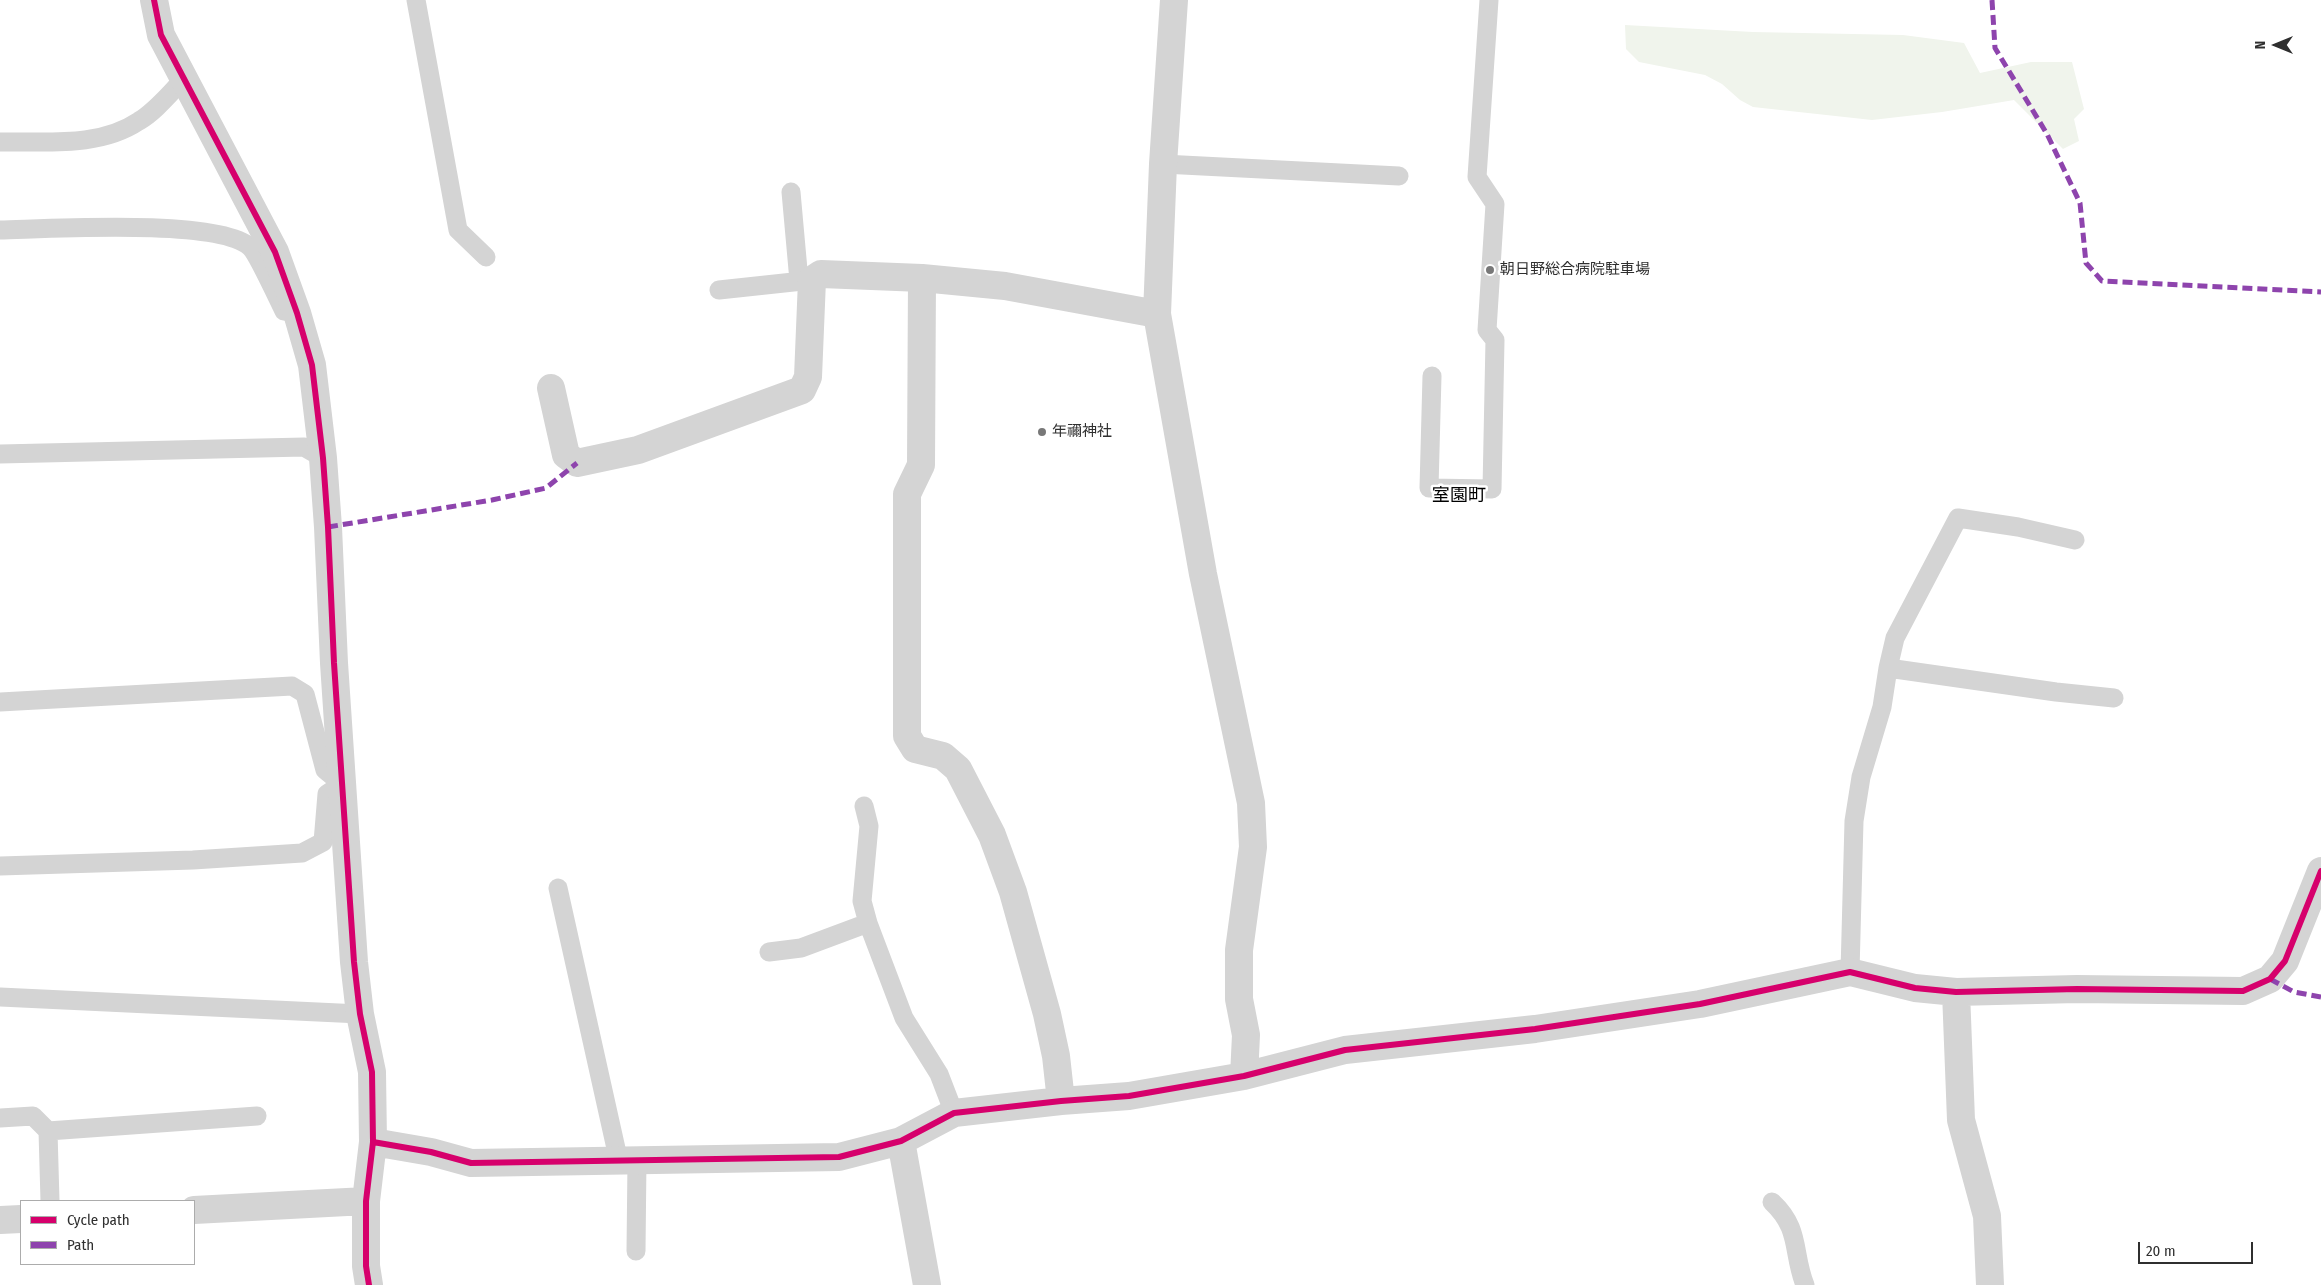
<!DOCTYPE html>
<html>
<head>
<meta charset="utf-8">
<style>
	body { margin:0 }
	#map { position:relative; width:2321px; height:1285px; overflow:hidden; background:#fff; font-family:"Fira Sans Condensed",sans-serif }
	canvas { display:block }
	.legend { position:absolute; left:20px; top:1200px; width:175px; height:65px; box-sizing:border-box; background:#fff; border:1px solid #acacac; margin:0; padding:6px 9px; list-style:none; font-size:15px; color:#2f2f2f }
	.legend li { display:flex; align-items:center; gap:10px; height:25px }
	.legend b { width:25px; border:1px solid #acacac }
	.north { position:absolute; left:2251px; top:20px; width:50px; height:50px; -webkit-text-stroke:4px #fff; paint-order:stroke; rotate:270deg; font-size:14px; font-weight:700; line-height:20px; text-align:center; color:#2f2f2f }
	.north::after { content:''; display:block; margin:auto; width:18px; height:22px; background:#2f2f2f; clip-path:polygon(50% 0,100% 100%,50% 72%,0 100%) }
	.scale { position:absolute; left:2138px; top:1242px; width:115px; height:22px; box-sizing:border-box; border:2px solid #2f2f2f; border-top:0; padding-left:6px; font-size:15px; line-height:18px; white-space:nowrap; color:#2f2f2f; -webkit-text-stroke:4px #fff; paint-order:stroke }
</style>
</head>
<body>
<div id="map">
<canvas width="2321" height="1285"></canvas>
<ul class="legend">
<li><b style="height:6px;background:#d6006c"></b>Cycle path</li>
<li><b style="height:6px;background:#8e44ad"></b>Path</li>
</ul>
<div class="north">N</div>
<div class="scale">20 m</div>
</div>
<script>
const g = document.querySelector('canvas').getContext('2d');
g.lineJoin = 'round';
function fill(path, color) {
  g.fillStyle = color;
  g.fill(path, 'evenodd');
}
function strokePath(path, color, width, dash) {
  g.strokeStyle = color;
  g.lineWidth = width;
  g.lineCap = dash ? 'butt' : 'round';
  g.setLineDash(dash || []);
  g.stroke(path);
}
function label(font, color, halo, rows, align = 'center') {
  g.font = font + ' "Fira Sans Condensed","Noto Sans JP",sans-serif';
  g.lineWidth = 5;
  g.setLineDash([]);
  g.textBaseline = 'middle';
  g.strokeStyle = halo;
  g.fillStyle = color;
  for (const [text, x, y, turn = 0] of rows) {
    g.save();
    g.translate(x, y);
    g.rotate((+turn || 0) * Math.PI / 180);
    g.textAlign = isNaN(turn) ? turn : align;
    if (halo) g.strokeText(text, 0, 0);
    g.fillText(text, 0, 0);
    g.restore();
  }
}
fill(new Path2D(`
	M 1625,25 L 1753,32 L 1903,35 L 1964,43 L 1980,73 L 2031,62 L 2072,62 L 2084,109 L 2074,119 L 2079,141 L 2063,149 L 2014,100 L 1942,112 L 1872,120 L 1753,107 L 1740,100 L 1722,84 L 1705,75 L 1639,62 L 1626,49 Z`), '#f0f4ec');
strokePath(new Path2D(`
	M 416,0 L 458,230 L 486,257
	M 0,142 C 46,141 99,148 139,121 C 156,111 170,93 184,79
	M 1163,164 L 1399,176
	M 791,192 L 799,281
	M 0,230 C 47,229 218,218 250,247 C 257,253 278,299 284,311 L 294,313
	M 719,290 L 812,280
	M 1432,376 L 1429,488 L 1492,489 L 1495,340 L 1487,330 L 1495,204 L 1477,177 L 1489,0
	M 0,454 L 304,447 L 323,458
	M 1888,668 L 1895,638 L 1958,518 L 2018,527 L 2075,540
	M 0,702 L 292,686 L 305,694 L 325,770 L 342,784 L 327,794 L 323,842 L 302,853 L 193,860 L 0,866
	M 864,806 L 869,826 L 862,901 L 868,923
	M 558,888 L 619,1162
	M 769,952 L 801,948 L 868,923 L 904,1018 L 939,1074 L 954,1113
	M 1850,972 L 1854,821 L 1861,777 L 1882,707 L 1888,668 L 2056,692 L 2114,698
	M 0,997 L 360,1014
	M 0,1118 L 33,1116 L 48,1131 L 50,1201
	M 48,1131 L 257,1116
	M 1772,1202 C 1801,1229 1792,1252 1805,1285
	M 636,1251 L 637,1160`), '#d4d4d4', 19);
strokePath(new Path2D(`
	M 154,0 L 161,35 L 275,252 L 297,313 L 312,365 L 323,458 L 328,527 L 334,663 L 354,962 L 360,1014 L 372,1072 L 373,1142 L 366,1201 L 366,1266 L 369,1285
	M 1174,0 L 1163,164 L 1157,314 L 1203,574 L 1251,803 L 1253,847 L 1239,950 L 1239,999 L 1246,1035 L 1244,1076
	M 922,278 L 921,465 L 907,494 L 907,736 L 915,749 L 943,756 L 958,769 L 992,835 L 1013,892 L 1047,1014 L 1056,1056 L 1061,1101
	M 551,388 L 566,455 L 577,463 L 638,450 L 802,390 L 808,377 L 812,280 L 821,274 L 922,278 L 1005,286 L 1157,314
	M 1956,992 L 1961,1120 L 1987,1216 L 1990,1285
	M 901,1141 L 927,1285
	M 373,1142 L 431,1152 L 471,1163 L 839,1157 L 901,1141 L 954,1113 L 1061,1101 L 1129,1096 L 1244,1076 L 1345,1050 L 1535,1029 L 1700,1004 L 1850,972 L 1915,988 L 1956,992 L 2077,989 L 2243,991 L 2270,979 L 2285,961 L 2321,871
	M 194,1210 L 366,1201
	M 0,1220 L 21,1219`), '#d4d4d4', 28);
strokePath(new Path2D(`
	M 1992,0 L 1995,48 L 2047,134 L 2080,203 L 2086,263 L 2102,281 L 2321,292
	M 328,527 L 492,500 L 546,488 L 577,463
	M 2270,979 L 2294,992 L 2321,997`), '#8e44ad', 5, [10, 5]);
strokePath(new Path2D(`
	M 154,0 L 161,35 L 275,252 L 297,313 L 312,365 L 323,458 L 328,527 L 334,663 L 354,962 L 360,1014 L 372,1072 L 373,1142 L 366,1201 L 366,1266 L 369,1285
	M 373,1142 L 431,1152 L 471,1163 L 839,1157 L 901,1141 L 954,1113 L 1061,1101 L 1129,1096 L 1244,1076 L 1345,1050 L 1535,1029 L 1700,1004 L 1850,972 L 1915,988 L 1956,992 L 2077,989 L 2243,991 L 2270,979 L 2285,961 L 2321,871`), '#d6006c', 6);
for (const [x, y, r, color] of [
	[1490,270,5,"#787878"],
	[1042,432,5,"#787878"]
]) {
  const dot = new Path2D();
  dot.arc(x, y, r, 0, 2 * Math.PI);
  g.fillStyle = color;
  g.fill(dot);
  strokePath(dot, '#fff', 2);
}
label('15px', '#2f2f2f', '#fff', [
	["朝日野総合病院駐車場",1500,270],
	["年禰神社",1052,432]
], 'left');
label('18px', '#000', '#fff', [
	["室園町",1459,496]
]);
</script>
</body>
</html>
